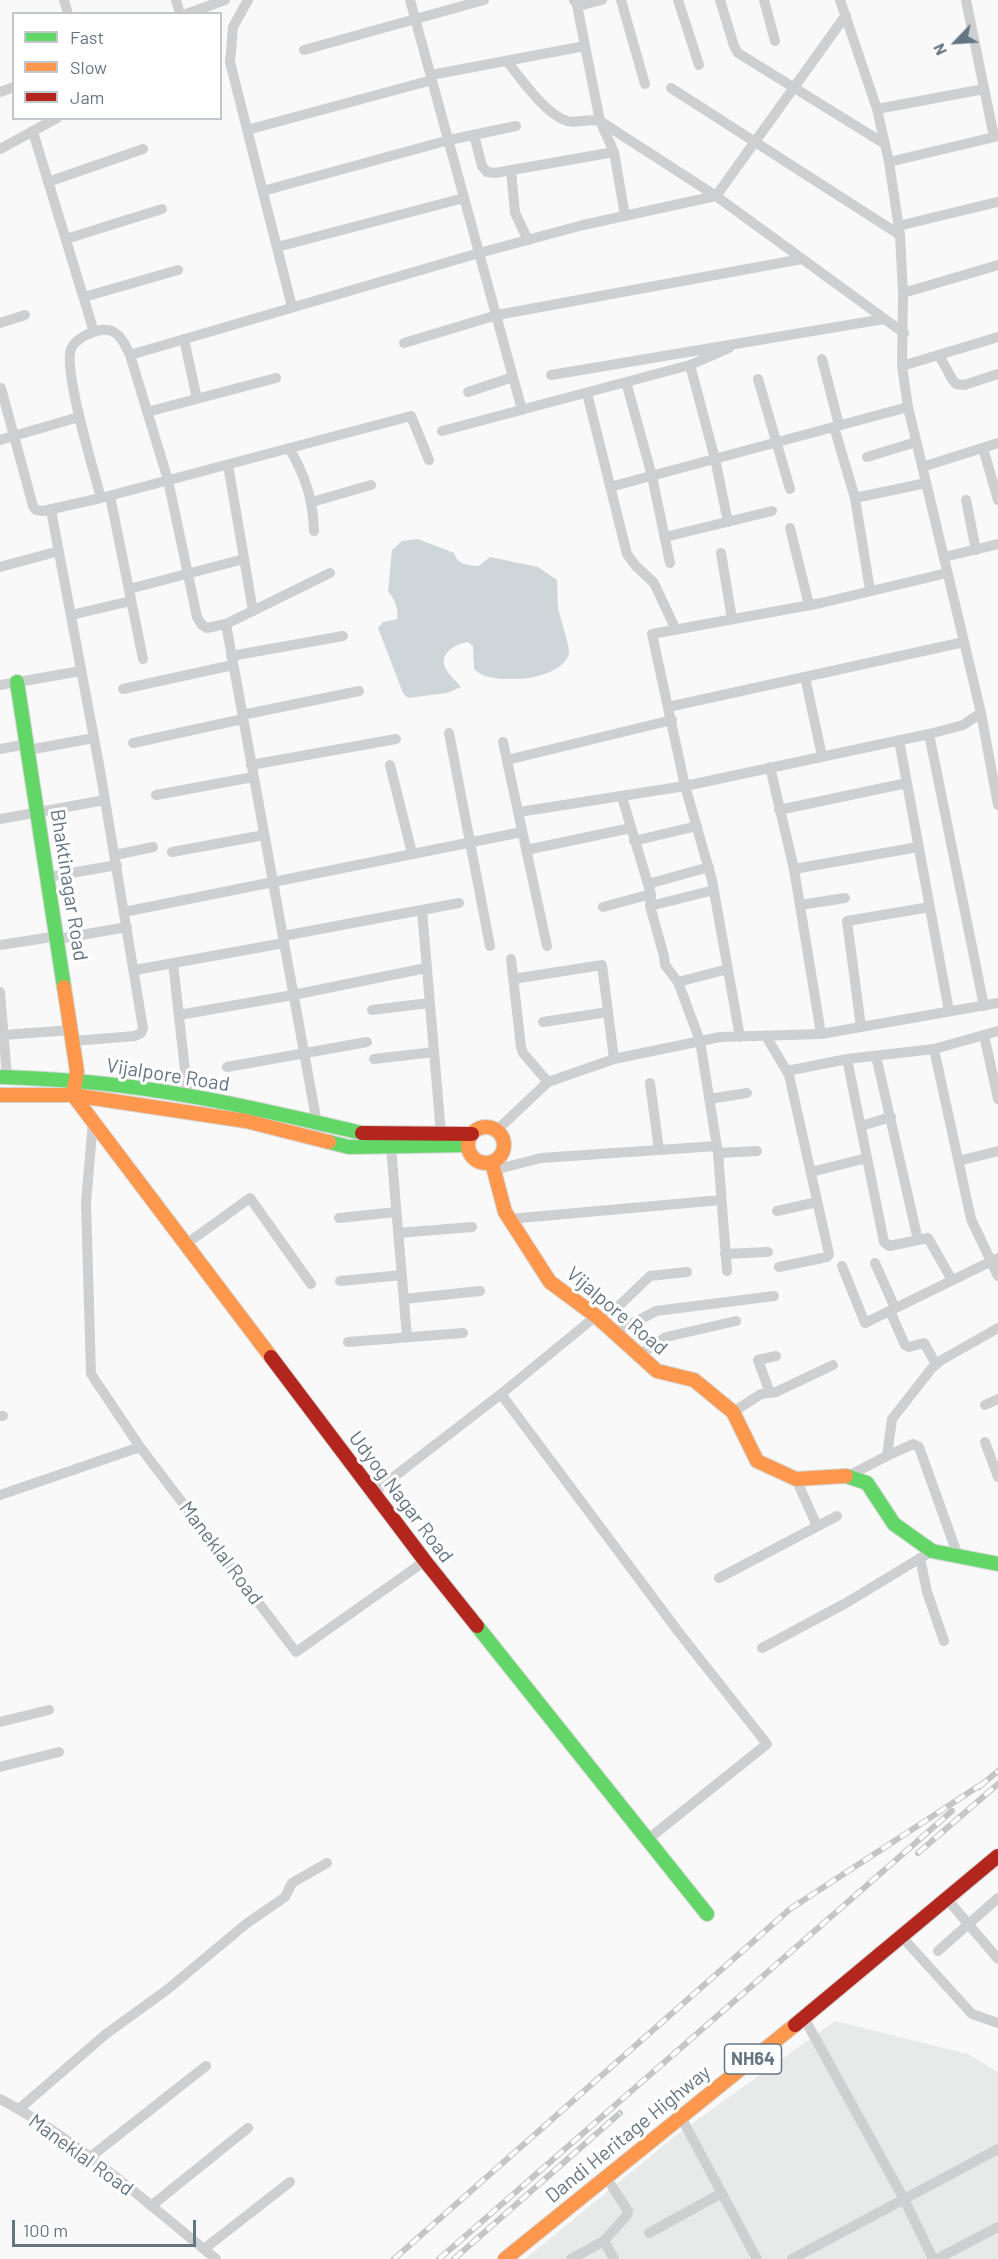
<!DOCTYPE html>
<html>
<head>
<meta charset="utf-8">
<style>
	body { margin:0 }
	#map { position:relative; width:998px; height:2259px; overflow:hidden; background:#f9f9f9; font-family:Barlow,sans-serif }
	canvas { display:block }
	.legend { position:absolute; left:12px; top:12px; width:210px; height:108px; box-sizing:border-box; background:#fff; border:2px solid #c1c8cd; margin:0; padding:8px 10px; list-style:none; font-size:18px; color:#657683 }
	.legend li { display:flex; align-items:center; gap:12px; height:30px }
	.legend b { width:30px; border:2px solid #c1c8cd }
	.north { position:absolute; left:926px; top:12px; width:60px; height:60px; -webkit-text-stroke:4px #fff; paint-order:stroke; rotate:245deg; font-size:16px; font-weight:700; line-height:24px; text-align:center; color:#657683 }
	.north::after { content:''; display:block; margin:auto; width:21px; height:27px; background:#657683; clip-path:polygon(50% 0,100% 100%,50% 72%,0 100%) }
	.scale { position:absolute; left:12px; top:2220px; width:184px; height:27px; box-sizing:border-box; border:3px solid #657683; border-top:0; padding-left:8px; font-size:18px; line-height:21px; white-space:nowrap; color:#657683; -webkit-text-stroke:4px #fff; paint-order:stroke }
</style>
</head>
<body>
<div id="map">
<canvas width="998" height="2259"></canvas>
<ul class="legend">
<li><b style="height:8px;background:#63d668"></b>Fast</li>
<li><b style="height:8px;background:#ff974d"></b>Slow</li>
<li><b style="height:8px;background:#b3261e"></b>Jam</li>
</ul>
<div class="north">N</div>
<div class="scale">100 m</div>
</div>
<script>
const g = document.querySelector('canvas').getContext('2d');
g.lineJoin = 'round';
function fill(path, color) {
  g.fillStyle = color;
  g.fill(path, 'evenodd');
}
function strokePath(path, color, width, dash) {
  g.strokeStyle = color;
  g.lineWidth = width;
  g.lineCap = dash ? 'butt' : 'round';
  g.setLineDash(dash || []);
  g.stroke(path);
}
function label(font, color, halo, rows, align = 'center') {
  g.font = font + ' Barlow,sans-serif';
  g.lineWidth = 6;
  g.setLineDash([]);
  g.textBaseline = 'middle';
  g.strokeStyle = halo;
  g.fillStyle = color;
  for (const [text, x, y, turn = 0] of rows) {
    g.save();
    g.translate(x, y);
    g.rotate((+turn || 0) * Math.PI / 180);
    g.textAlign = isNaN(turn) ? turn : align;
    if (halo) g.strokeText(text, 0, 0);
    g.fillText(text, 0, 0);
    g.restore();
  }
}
fill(new Path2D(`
	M 835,2021 L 968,2054 L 998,2072 L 998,2259 L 525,2259 L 679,2133 Z`), '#e8e9e9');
fill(new Path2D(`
	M 418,539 L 454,553 C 458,565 467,565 479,566 L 490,557 L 538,567 L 557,580 C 558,590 557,599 558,608 C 560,617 570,647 569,653 C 566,671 532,679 518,679 C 504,679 484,680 474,669 L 473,646 L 468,642 C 456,644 439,653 445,667 C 448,674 456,681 461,687 L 447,693 L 408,698 L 403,693 L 378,628 L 383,622 L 397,619 C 399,609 395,599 388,592 L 392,550 L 402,541 Z`), '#ced6d9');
const fast = new Path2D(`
	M 17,682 L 64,987
	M 0,1077 C 24,1078 49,1079 73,1081 C 171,1088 267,1111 362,1133
	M 329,1142 L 349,1147 L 468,1145
	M 846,1476 L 867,1483 L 894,1524 L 932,1551 L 998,1564
	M 477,1626 L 707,1914`);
const slow = new Path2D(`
	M 64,987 L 77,1071 L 73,1095 L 271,1357
	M 0,1095 L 73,1095 L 246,1121 L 329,1142
	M468 1145a18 18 0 1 1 36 0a18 18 0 1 1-36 0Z
	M 492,1163 L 505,1212 L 550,1282 L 596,1316 L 657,1371 L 694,1380 L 733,1412 L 757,1461 L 796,1479 L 846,1476
	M 505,2259 L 795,2025`);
const jam = new Path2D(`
	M 362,1133 L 472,1134
	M 271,1357 L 425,1561 L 477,1626
	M 795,2025 L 998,1856`);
strokePath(fast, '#d5d6d7', 16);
strokePath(slow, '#d5d6d7', 16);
strokePath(jam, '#d5d6d7', 16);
strokePath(new Path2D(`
	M 64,0 L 68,14
	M 176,0 L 180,14
	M 248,0 L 233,27 L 230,62 L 292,307
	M 410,0 L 522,410
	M 574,0 L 578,6 L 602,0
	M 621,0 L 645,84
	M 678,0 L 699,65
	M 720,0 L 734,46 L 738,53 L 885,144
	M 764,0 L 775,41
	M 840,0 L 877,109 L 889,162 L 900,235 L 903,293 L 902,366 L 908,407 L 981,713 L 998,805
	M 966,0 L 994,137
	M 186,14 L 225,0
	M 585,46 L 600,121 L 614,152 L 625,216
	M 304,50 L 484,0
	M 507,61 C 521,79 545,114 567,121 C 576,124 589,118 600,121 L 716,196 L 904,333
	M 431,75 L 585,46 L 577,5
	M 671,88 L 900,235
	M 0,92 L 14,87
	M 877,109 L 984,89
	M 247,130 L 432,80
	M 33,132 L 94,332
	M 474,135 L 482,166 L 487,172 L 495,173 L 614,152
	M 0,149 L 57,118
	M 889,162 L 998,136
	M 511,170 L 515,213 L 528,240
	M 48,182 L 143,149
	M 263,191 L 449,140 L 516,126
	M 898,226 L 997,202
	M 66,239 L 162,209
	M 277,247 L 464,198
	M 903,293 L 998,265
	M 84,297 L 178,270
	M 0,323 L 25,315
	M 184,339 L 197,399
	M 404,343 L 497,315 L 802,259
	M 130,355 L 479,253 L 583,225 L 716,196 L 846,15
	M 939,355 L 952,379 L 956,384 L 964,385 L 998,374
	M 822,359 L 839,425
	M 690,365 L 715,459 L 728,522
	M 902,366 L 998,337
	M 551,375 L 884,319
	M 758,379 L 790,489
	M 626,382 L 652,476 L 670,563
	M 1,388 L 33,506 L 36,510 L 43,511 L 101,498 L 411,416 L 429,460
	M 468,392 L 513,377
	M 587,393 L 627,554 L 636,566 L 654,583 L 676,630
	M 147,412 L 276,378
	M 834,427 L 855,498 L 870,590
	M 442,431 L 690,365 L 729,348
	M 0,440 L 79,417
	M 289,448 C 305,475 313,499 314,531
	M 983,448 L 998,500
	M 867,457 L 916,442
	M 228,465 L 253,611
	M 922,467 L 998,443
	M 610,487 L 908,407
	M 110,496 L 143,659
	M 101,498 C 94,472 63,370 71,349 C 75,339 90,332 101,330 C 118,328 124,342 130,355 L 168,480 L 197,617 L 202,625 L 207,628 L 226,624 L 330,573
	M 855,498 L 926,483
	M 966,500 L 976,550
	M 312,502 L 371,485
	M 51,510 L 100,770 L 143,1028 L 141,1033 L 135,1036 L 73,1041
	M 790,528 L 809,605
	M 665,537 L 772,511
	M 721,553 L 732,619
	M 944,557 L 998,544
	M 0,567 L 59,551
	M 129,589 L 244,559
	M 71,615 L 131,601
	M 226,624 L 320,1140
	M 231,656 L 343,636
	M 805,677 L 822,756
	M 0,685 L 81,671
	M 123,689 L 233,665
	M 668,707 L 964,642
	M 242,715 L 359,691
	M 449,733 L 490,946
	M 929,734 L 984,1006
	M 899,740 L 949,1011
	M 503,742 L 547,946
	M 133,743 L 243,719
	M 0,749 L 27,744
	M 28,750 L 94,738
	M 507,760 L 672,720
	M 251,765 L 396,739
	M 390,765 L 412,853
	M 770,767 L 794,869 L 821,1034
	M 156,795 L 253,777
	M 622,797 L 651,894 L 650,906 L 664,956 L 665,965 L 678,982 L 700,1041 L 718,1153 L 727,1271
	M 779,810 L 907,783
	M 519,812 L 685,786 L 929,734 L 963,725 L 981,713
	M 0,819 L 105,800
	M 634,841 L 697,826
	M 526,850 L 631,828
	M 172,852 L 264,835
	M 115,855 L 153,847
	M 794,869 L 918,847
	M 48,877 L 117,865
	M 648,884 L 709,867
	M 800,905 L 845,898
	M 650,906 L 714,890
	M 603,907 L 651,894
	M 422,910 L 441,1134
	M 124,912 L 522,832
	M 283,936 L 459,903
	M 58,939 L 127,927
	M 0,945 L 58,936
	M 511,959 L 521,1047 L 523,1053 L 548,1082
	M 173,963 L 188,1097
	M 135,970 L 284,943
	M 513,979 L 602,965 L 614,1059
	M 678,982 L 728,969
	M 0,992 L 7,1077
	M 372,1010 L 429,1003
	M 179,1015 L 293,995 L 426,968
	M 543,1022 L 608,1012
	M 861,1027 L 847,921 L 930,907
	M 4,1035 L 71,1030
	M 984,1035 L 998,1099
	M 766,1036 L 789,1075 L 829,1254 L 827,1257 L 779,1267
	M 740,1037 L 712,880 L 685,786 L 652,634 L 821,603 L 947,573
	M 934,1049 L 971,1219 L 998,1276
	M 876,1056 L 918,1240
	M 374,1059 L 434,1052
	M 847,1059 L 884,1242 L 889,1246 L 928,1238 L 952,1280
	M 227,1067 L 367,1042
	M 787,1071 L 847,1059 L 934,1049 L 998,1031
	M 650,1083 L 659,1150
	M 709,1099 L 747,1093
	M 93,1121 L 86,1203 L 91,1374 L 140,1447
	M 861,1126 L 891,1117
	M 497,1130 L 548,1082 L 614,1059 L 720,1037 L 821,1034 L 998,1003
	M 391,1146 L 407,1337
	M 718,1153 L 757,1151
	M 958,1161 L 998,1151
	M 494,1170 L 541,1158 L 717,1146
	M 811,1172 L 867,1158
	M 777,1211 L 817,1202
	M 339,1218 L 396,1212
	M 509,1219 L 721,1200
	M 398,1233 L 472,1227
	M 186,1244 L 250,1198 L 311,1284
	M 725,1254 L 768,1252
	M 875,1263 L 895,1308
	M 842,1266 L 865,1323 L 998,1258
	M 340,1281 L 402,1275
	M 404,1299 L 480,1291
	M 890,1311 L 905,1345 L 909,1347 L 924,1343 L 936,1364
	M 602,1322 L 650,1276 L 687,1272
	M 614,1333 L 656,1311 L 774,1296
	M 348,1342 L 463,1333
	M 639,1355 L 666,1337 L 736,1321
	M 770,1393 L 758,1360 L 776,1356
	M 501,1394 L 677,1630 L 767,1744 L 647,1840
	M 985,1405 L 998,1399
	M 733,1412 L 761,1394 L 776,1392 L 833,1365
	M 0,1416 L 3,1416
	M 985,1442 L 998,1477
	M 887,1456 L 913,1444 L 919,1447 L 958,1556
	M 848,1476 L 887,1456 L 892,1419 L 932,1368 L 940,1361 L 998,1328
	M 796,1479 L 817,1526
	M 373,1493 L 501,1394 L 596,1316
	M 0,1495 L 140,1447 L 296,1652 L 425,1561
	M 920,1558 L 927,1592 L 944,1641
	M 719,1578 L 837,1516
	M 762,1648 L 846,1603 L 932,1551
	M 0,1722 L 49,1710
	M 0,1767 L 59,1752
	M 947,1899 L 998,1959
	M 902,1937 L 972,2014 L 998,2023
	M 938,1951 L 998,1898
	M 804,2018 L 904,2199 L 933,2259
	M 0,2099 C 78,2140 148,2204 216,2259
	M 19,2109 L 106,2034 L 168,1989 L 246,1924 L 285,1897 L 292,1883 L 327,1863
	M 681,2117 L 757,2259
	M 89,2158 L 206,2066
	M 606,2177 L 628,2211 L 627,2215 L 604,2241 L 614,2259
	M 151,2206 L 248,2128
	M 649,2233 L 722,2193
	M 204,2249 L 290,2182
	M 571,2259 L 604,2241
	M 792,2259 L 998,2149
	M 937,2259 L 998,2227`), '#cecfd0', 10);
strokePath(fast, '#63d668', 14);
strokePath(slow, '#ff974d', 14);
strokePath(jam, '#b3261e', 14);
const rail = new Path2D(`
	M 979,1787 L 998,1771
	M 918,1853 L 998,1784
	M 394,2259 L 790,1909 L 985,1782
	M 439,2259 L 952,1811
	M 454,2259 L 620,2113`);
strokePath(rail, '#c3c5c6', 6);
strokePath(rail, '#fff', 4, [11]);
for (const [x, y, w] of [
	[753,2059,57]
]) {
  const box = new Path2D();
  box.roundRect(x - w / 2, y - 15, w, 30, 4.5);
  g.fillStyle = '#fff';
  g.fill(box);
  strokePath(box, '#657683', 1.5);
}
label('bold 18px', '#657683', null, [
	["NH64",753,2059]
]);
label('20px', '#657683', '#fff', [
	["Bhaktinagar Road",69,885,81],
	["Vijalpore Road",168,1075,9],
	["Vijalpore Road",617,1311,40],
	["Udyog Nagar Road",401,1497,53],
	["Maneklal Road",221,1553,53],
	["Dandi Heritage Highway",628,2134,-39],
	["Maneklal Road",81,2155,36]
]);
</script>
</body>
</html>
